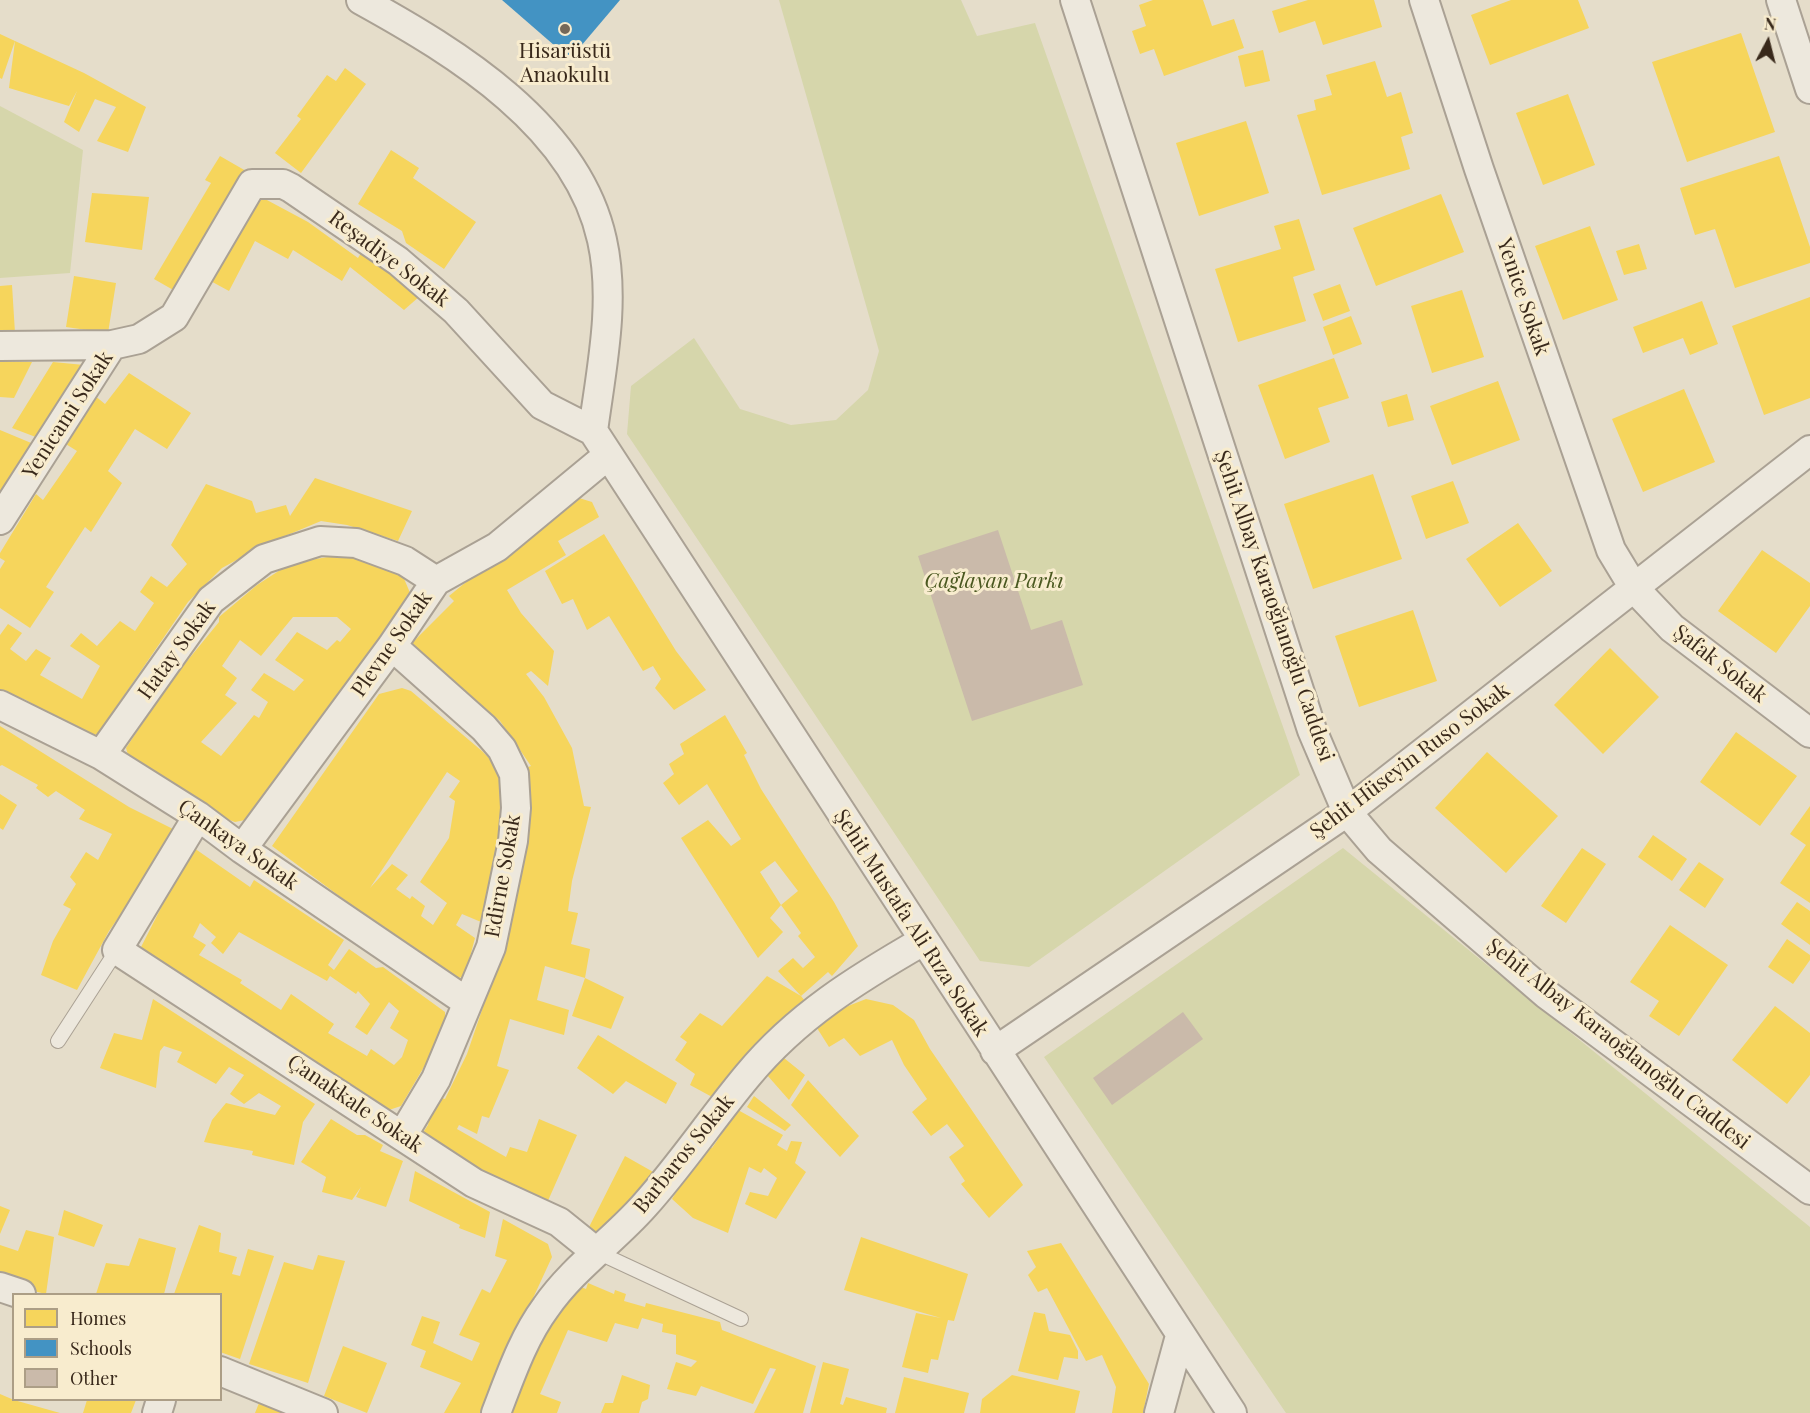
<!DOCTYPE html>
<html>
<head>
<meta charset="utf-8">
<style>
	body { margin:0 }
	#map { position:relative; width:1810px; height:1413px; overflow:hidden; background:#e5ddca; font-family:"Playfair Display",serif }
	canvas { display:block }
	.legend { position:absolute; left:12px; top:1293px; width:210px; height:108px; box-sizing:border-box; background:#f8ecce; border:2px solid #ac9e86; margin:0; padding:8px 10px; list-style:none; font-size:18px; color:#39291b }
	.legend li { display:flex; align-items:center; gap:12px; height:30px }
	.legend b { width:30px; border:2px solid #ac9e86 }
	.north { position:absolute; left:1738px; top:12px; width:60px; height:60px; -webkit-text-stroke:4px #f8ecce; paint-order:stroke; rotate:7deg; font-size:16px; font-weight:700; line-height:24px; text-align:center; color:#39291b }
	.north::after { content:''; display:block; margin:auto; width:21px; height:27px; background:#39291b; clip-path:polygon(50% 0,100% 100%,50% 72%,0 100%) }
</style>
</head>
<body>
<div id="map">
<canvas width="1810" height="1413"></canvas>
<ul class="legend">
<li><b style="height:16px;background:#f6d55c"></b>Homes</li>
<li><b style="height:16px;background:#4393c3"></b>Schools</li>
<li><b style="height:16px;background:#cabaaa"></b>Other</li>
</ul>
<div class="north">N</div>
</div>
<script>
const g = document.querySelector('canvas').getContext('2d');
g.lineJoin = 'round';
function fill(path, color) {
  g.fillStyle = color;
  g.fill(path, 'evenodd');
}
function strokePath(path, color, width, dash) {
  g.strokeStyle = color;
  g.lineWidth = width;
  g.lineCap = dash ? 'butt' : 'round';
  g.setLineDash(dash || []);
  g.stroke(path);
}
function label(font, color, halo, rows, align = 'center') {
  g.font = font + ' "Playfair Display",serif';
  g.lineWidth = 6;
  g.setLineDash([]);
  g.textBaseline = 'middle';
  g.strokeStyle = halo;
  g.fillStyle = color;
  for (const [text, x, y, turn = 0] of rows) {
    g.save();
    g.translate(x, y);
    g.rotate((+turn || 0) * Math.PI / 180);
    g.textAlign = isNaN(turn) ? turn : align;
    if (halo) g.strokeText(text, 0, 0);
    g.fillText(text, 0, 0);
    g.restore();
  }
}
fill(new Path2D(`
	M 779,0 L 961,0 L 977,36 L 1035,23 L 1300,775 L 1029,967 L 980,961 L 627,434 L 631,386 L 694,338 L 740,409 L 791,425 L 836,420 L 868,390 L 879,351 Z
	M 0,106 L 83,150 L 70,273 L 0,278 Z
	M 1343,848 L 1810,1227 L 1810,1413 L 1286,1413 L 1044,1057 Z`), '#d6d6ab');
fill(new Path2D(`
	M 1153,0 L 1203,0 L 1212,26 L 1234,19 L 1244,48 L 1164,76 L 1154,49 L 1140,54 L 1132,31 L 1146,26 L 1139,5 Z
	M 1308,0 L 1374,0 L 1382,27 L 1323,45 L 1315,21 L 1279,33 L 1272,11 Z
	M 1511,0 L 1578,0 L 1589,28 L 1490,65 L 1471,15 Z
	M 1741,33 L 1775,132 L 1687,162 L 1652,62 Z
	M 0,34 L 15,41 L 2,79 L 0,78 Z
	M 15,41 L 84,73 L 146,107 L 128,152 L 97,141 L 116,107 L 95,99 L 79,132 L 64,122 L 77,91 L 69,106 L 9,88 Z
	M 1263,50 L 1270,81 L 1245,87 L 1238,56 Z
	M 1375,61 L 1387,97 L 1401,92 L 1413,133 L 1401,137 L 1410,169 L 1322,195 L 1297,115 L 1316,110 L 1314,100 L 1332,95 L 1326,75 Z
	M 345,68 L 366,84 L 301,173 L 275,153 L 301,119 L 297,116 L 327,75 L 336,81 Z
	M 1568,94 L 1595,165 L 1543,185 L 1516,113 Z
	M 1246,121 L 1269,193 L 1199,216 L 1176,143 Z
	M 391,150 L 419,168 L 413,178 L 476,222 L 444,269 L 406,243 L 402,231 L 358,204 Z
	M 220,156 L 246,171 L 175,291 L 154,279 L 211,183 L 205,180 Z
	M 1779,156 L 1810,247 L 1810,263 L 1735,288 L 1715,229 L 1695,235 L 1680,188 Z
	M 252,192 L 308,222 L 358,258 L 364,248 L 420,296 L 404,310 L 350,267 L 342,281 L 293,250 L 288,259 L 255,241 L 229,291 L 205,278 Z
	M 92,193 L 149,197 L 142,250 L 85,242 Z
	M 1441,194 L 1464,252 L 1376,286 L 1353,228 Z
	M 1299,219 L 1315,270 L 1293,277 L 1306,321 L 1238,342 L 1215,269 L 1281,249 L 1274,226 Z
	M 1590,226 L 1618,300 L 1563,320 L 1535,246 Z
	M 1639,244 L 1647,269 L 1624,275 L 1616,251 Z
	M 74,276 L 116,283 L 108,333 L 66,327 Z
	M 1340,284 L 1350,311 L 1323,321 L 1313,294 Z
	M 12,285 L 15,333 L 0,334 L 0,286 Z
	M 1462,290 L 1484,357 L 1432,373 L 1411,306 Z
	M 1810,297 L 1810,398 L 1764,415 L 1732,326 Z
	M 1702,301 L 1718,344 L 1690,355 L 1683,338 L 1643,353 L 1633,327 Z
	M 1351,316 L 1362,344 L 1333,355 L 1323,327 Z
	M 1334,358 L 1349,398 L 1318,408 L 1330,442 L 1285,459 L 1258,385 Z
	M 0,361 L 32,362 L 14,398 L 0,397 Z
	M 53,362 L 84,365 L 41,439 L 12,428 Z
	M 129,373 L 191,413 L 167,449 L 135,429 L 108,471 L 122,483 L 91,532 L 85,527 L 46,587 L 54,592 L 30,628 L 0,608 L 0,569 L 5,561 L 0,558 L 0,553 L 36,494 L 43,500 L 77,451 L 61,441 L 94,395 L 105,404 Z
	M 1498,381 L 1520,440 L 1452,465 L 1430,406 Z
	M 1684,389 L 1715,462 L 1643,492 L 1612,419 Z
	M 1407,394 L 1414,420 L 1388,427 L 1381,402 Z
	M 0,430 L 36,445 L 0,502 Z
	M 1373,474 L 1402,559 L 1313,589 L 1284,504 Z
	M 315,478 L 412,511 L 398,541 L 347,525 L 321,521 L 266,544 L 222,568 L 188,602 L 97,735 L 79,732 L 26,700 L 0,690 L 0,635 L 8,624 L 22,633 L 10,649 L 26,661 L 36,649 L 51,658 L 40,675 L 82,699 L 100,666 L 70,646 L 81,633 L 97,646 L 120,621 L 135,631 L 154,603 L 140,592 L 151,576 L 167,587 L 187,564 L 171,545 L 206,484 L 252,501 L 256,513 L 286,505 L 290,516 Z
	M 1453,481 L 1469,523 L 1426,539 L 1411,496 Z
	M 579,498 L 592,502 L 599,517 L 558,541 L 566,555 L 507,590 L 521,613 L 554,651 L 548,686 L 531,671 L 526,674 L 544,697 L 572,748 L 584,806 L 591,807 L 572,881 L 568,911 L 578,913 L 571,944 L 590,949 L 585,978 L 624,997 L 611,1029 L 572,1016 L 585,978 L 545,966 L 537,1000 L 569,1010 L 564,1035 L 510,1019 L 497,1066 L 509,1070 L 489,1118 L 482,1116 L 477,1134 L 459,1125 L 457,1129 L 506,1157 L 510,1147 L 527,1152 L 539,1119 L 577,1135 L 547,1203 L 497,1182 L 422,1134 L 428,1125 L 431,1110 L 437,1107 L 442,1098 L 445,1099 L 467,1054 L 482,1010 L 524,850 L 531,802 L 528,767 L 531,766 L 500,721 L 410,645 L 454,601 L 449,596 L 488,564 Z
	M 1518,523 L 1552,571 L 1500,607 L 1466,559 Z
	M 604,534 L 676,651 L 706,690 L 674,710 L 655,688 L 661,679 L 653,666 L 643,671 L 609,616 L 587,630 L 573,599 L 562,604 L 545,571 Z
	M 1762,550 L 1810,583 L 1810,606 L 1776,653 L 1718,611 Z
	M 328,557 L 354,557 L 402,574 L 414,602 L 364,658 L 366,659 L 253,814 L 245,820 L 235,822 L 224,818 L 130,762 L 126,748 L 154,706 L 151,702 L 180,664 L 183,666 L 219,622 L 219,617 L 257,585 L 291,563 ZM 293,617 L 337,617 L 351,629 L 340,642 L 337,640 L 327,650 L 297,632 L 275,660 L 304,680 L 294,691 L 264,673 L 251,690 L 268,702 L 259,718 L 254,715 L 221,756 L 201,742 L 237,703 L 225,695 L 237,678 L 222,666 L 240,640 L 261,656 Z
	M 1413,610 L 1437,681 L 1359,707 L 1335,636 Z
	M 1610,648 L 1659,697 L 1603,754 L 1554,705 Z
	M 402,688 L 411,691 L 482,751 L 497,766 L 509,788 L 497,862 L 481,922 L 462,914 L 456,925 L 475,938 L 465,976 L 452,980 L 272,846 L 379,694 ZM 447,772 L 460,781 L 449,797 L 455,801 L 449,838 L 420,882 L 447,903 L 433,925 L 421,916 L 425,906 L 412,896 L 410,899 L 396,889 L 408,875 L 392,864 L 370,888 Z
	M 725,715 L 747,753 L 744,755 L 761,789 L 834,902 L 858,946 L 832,976 L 828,972 L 801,996 L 805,1001 L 750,1053 L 714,1098 L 690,1085 L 695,1074 L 675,1060 L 687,1042 L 680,1037 L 700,1013 L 722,1026 L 767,976 L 801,996 L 778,971 L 793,958 L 803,968 L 815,957 L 798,936 L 801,933 L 781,905 L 770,918 L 783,932 L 758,958 L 681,838 L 708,820 L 731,846 L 741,839 L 707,784 L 679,805 L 663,783 L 674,774 L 669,764 L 684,754 L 680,744 ZM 775,861 L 798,891 L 781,905 L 760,872 Z
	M 0,726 L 129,807 L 173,829 L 139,888 L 109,931 L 77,990 L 41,975 L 53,941 L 71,909 L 63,905 L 76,884 L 70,877 L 86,852 L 98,860 L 112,834 L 79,819 L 85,810 L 56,791 L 48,797 L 36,788 L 38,785 L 2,765 L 0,766 Z
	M 1736,732 L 1797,776 L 1760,826 L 1700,782 Z
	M 1487,752 L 1558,816 L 1506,873 L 1435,808 Z
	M 0,794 L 17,805 L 3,830 L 0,828 Z
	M 1810,806 L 1810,903 L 1780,883 L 1806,845 L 1790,834 Z
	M 1653,835 L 1687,859 L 1672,881 L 1638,857 Z
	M 194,848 L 250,887 L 254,880 L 344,940 L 328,965 L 334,970 L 349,949 L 376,968 L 383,967 L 445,1012 L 445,1031 L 401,1106 L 389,1110 L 378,1105 L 140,949 L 163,904 L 158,899 ZM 200,923 L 216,937 L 211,943 L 223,954 L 239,932 L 327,981 L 330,976 L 356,994 L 358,991 L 370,1004 L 355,1027 L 367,1035 L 389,1002 L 399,1011 L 390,1028 L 408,1040 L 402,1057 L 394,1065 L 371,1049 L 367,1056 L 328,1033 L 334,1024 L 291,994 L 281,1010 L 240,983 L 242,980 L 199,955 L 206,945 L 193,937 Z
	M 1582,848 L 1606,864 L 1566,923 L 1541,906 Z
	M 1699,862 L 1724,879 L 1705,908 L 1679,890 Z
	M 1797,902 L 1810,911 L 1810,945 L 1781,924 Z
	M 1670,925 L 1728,965 L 1679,1036 L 1649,1016 L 1659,1001 L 1630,982 Z
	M 1787,939 L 1810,955 L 1810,960 L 1793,984 L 1768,967 Z
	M 153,999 L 315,1104 L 303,1122 L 294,1165 L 252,1155 L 253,1151 L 204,1142 L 212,1120 L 226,1103 L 275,1115 L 281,1106 L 259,1093 L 244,1104 L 230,1094 L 244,1075 L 229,1067 L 216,1084 L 177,1062 L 182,1052 L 164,1046 L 160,1051 L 156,1088 L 100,1068 L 114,1033 L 142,1040 Z
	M 866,999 L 893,1005 L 914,1020 L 930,1049 L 1023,1185 L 989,1218 L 961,1184 L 965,1181 L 949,1157 L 964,1146 L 947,1124 L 931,1136 L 912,1112 L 927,1099 L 904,1065 L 892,1040 L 860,1056 L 844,1038 L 829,1047 L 817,1028 L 843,1008 Z
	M 1775,1006 L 1810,1033 L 1810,1075 L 1787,1104 L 1732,1060 Z
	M 598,1035 L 677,1083 L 666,1104 L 626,1081 L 613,1094 L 577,1068 Z
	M 784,1058 L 805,1075 L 789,1100 L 767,1075 Z
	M 808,1080 L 859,1136 L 840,1157 L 791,1105 Z
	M 754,1096 L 791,1125 L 785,1131 L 747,1107 Z
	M 738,1110 L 783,1135 L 777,1145 L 787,1151 L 791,1141 L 802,1142 L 795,1163 L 806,1172 L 776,1219 L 745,1204 L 750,1192 L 768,1196 L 777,1178 L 764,1168 L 761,1173 L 749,1167 L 728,1233 L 693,1218 L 672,1199 L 686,1176 L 710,1147 L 712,1148 Z
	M 331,1119 L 357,1135 L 365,1135 L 383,1145 L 380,1151 L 403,1161 L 386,1207 L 356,1197 L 361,1187 L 352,1200 L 322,1192 L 326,1177 L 301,1162 Z
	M 625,1156 L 655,1173 L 607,1242 L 586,1233 Z
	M 415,1171 L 490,1212 L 485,1238 L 459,1228 L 460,1225 L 409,1201 Z
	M 0,1206 L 10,1210 L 0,1234 Z
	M 64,1210 L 103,1225 L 94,1247 L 58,1235 Z
	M 503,1219 L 548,1244 L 552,1257 L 480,1413 L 444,1413 L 461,1383 L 420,1367 L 426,1351 L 411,1345 L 422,1316 L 440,1322 L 433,1343 L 472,1361 L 480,1343 L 459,1335 L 482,1289 L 490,1293 L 507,1260 L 495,1256 Z
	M 199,1225 L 221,1233 L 219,1252 L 237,1257 L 232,1274 L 240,1276 L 248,1249 L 274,1256 L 240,1359 L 220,1352 L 220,1294 L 174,1294 Z
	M 26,1230 L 54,1237 L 46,1294 L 0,1283 L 0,1245 L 18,1251 Z
	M 861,1237 L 968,1274 L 954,1321 L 948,1320 L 938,1360 L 931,1359 L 928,1373 L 902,1367 L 916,1313 L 941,1318 L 844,1290 Z
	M 139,1238 L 176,1248 L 164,1294 L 96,1294 L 106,1263 L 129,1266 Z
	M 1061,1243 L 1149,1384 L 1143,1413 L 1112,1413 L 1116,1387 L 1102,1355 L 1086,1361 L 1047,1288 L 1038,1292 L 1028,1275 L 1036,1267 L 1027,1251 Z
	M 318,1255 L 345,1261 L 308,1383 L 249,1364 L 284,1262 L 313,1270 Z
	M 571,1283 L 586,1289 L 588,1283 L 614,1294 L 615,1290 L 626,1294 L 624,1301 L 645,1307 L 646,1303 L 720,1322 L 722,1330 L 816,1366 L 803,1413 L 754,1413 L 776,1369 L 770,1368 L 753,1404 L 701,1386 L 696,1396 L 667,1389 L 676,1362 L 691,1367 L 697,1361 L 676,1354 L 676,1335 L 662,1332 L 663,1324 L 642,1318 L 638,1329 L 615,1323 L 607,1342 L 568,1330 L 540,1394 L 561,1402 L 557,1413 L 507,1413 L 550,1321 Z
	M 1034,1312 L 1045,1314 L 1049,1331 L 1070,1335 L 1078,1351 L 1078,1359 L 1064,1357 L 1058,1380 L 1018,1371 Z
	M 343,1346 L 387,1363 L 367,1413 L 324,1396 Z
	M 823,1362 L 849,1369 L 840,1404 L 843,1405 L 846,1397 L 887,1408 L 886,1413 L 810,1413 Z
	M 622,1375 L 650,1385 L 648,1399 L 642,1402 L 639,1413 L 601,1413 L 605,1403 L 613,1403 Z
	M 1012,1375 L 1080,1391 L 1075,1413 L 980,1413 L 982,1399 Z
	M 904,1377 L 969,1393 L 964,1413 L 895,1413 Z
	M 0,1394 L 14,1400 L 60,1413 L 0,1413 Z
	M 87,1400 L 136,1400 L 131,1413 L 83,1413 Z
	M 264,1400 L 297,1413 L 255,1413 L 259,1403 Z`), '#f6d55c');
fill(new Path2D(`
	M 502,0 L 620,0 L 570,59 Z`), '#4393c3');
fill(new Path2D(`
	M 998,530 L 1031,630 L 1062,620 L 1083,685 L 972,721 L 918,556 Z
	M 1183,1012 L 1203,1039 L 1112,1105 L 1093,1078 Z`), '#cabaaa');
const lane = new Path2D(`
	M 58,1041 L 117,950
	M 595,1251 L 741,1319`);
const street = new Path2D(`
	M 361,0 C 457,53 577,126 602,240 C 616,302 601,370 593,431
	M 1075,0 L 1312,730 L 1347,812 L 1379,850 L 1546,994 L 1810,1190
	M 1424,0 L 1479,169 L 1611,550 L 1634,588 L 1672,628 L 1810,733
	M 1781,0 L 1810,89
	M 0,346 L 112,345
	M 593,431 L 1232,1413
	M 0,520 L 112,345 L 139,339 L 174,317 L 252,184 L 283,184 L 291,188 L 398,261 L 456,311 L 542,405 L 593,431
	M 392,646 L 484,728 L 502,749 L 514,774 L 516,808 L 513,841 L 491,947 L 436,1079 L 402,1136
	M 0,705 L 101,755 L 198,816 L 242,849 L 467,1002
	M 101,755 L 211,600 L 264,559 L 320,541 L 356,543 L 405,561 L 436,581
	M 198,816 L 117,950 L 474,1183 L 559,1222 L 595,1251
	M 242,849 L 392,646 L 436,581 L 497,547 L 607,456
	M 995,1051 L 1347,812 L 1810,450
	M 0,1287 L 21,1294
	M 220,1371 L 323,1413
	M 157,1413 L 161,1400
	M 496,1413 C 510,1377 523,1338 546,1307 C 573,1268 613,1241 644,1206 C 681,1165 712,1118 748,1075 C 797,1016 857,979 923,941
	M 1159,1413 L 1180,1336`);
strokePath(lane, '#aaa194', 16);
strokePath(street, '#aaa194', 32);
strokePath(lane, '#ede8dd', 14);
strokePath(street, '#ede8dd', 28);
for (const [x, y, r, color] of [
	[565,29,6,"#756858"]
]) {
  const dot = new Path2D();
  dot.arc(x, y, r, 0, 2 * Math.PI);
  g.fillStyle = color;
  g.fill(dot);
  strokePath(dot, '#f8ecce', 2);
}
label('21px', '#39291b', '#f8ecce', [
	["Hisarüstü",565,51],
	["Anaokulu",565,75]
]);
label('21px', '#39291b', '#f8ecce', [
	["Reşadiye Sokak",389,259,37],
	["Yenice Sokak",1523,297,71],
	["Yenicami Sokak",68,415,-57],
	["Şehit Albay Karaoğlanoğlu Caddesi",1274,606,71],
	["Plevne Sokak",392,644,-55],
	["Hatay Sokak",177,650,-54],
	["Şafak Sokak",1720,664,38],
	["Şehit Hüseyin Ruso Sokak",1410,761,-37],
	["Çankaya Sokak",238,845,35],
	["Edirne Sokak",503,876,-80],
	["Şehit Mustafa Ali Rıza Sokak",911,923,57],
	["Şehit Albay Karaoğlanoğlu Caddesi",1618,1044,38],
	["Çanakkale Sokak",355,1104,34],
	["Barbaros Sokak",684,1154,-51]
]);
label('italic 21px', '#4a5820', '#f8ecce', [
	["Çağlayan Parkı",994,581]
]);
</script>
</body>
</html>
